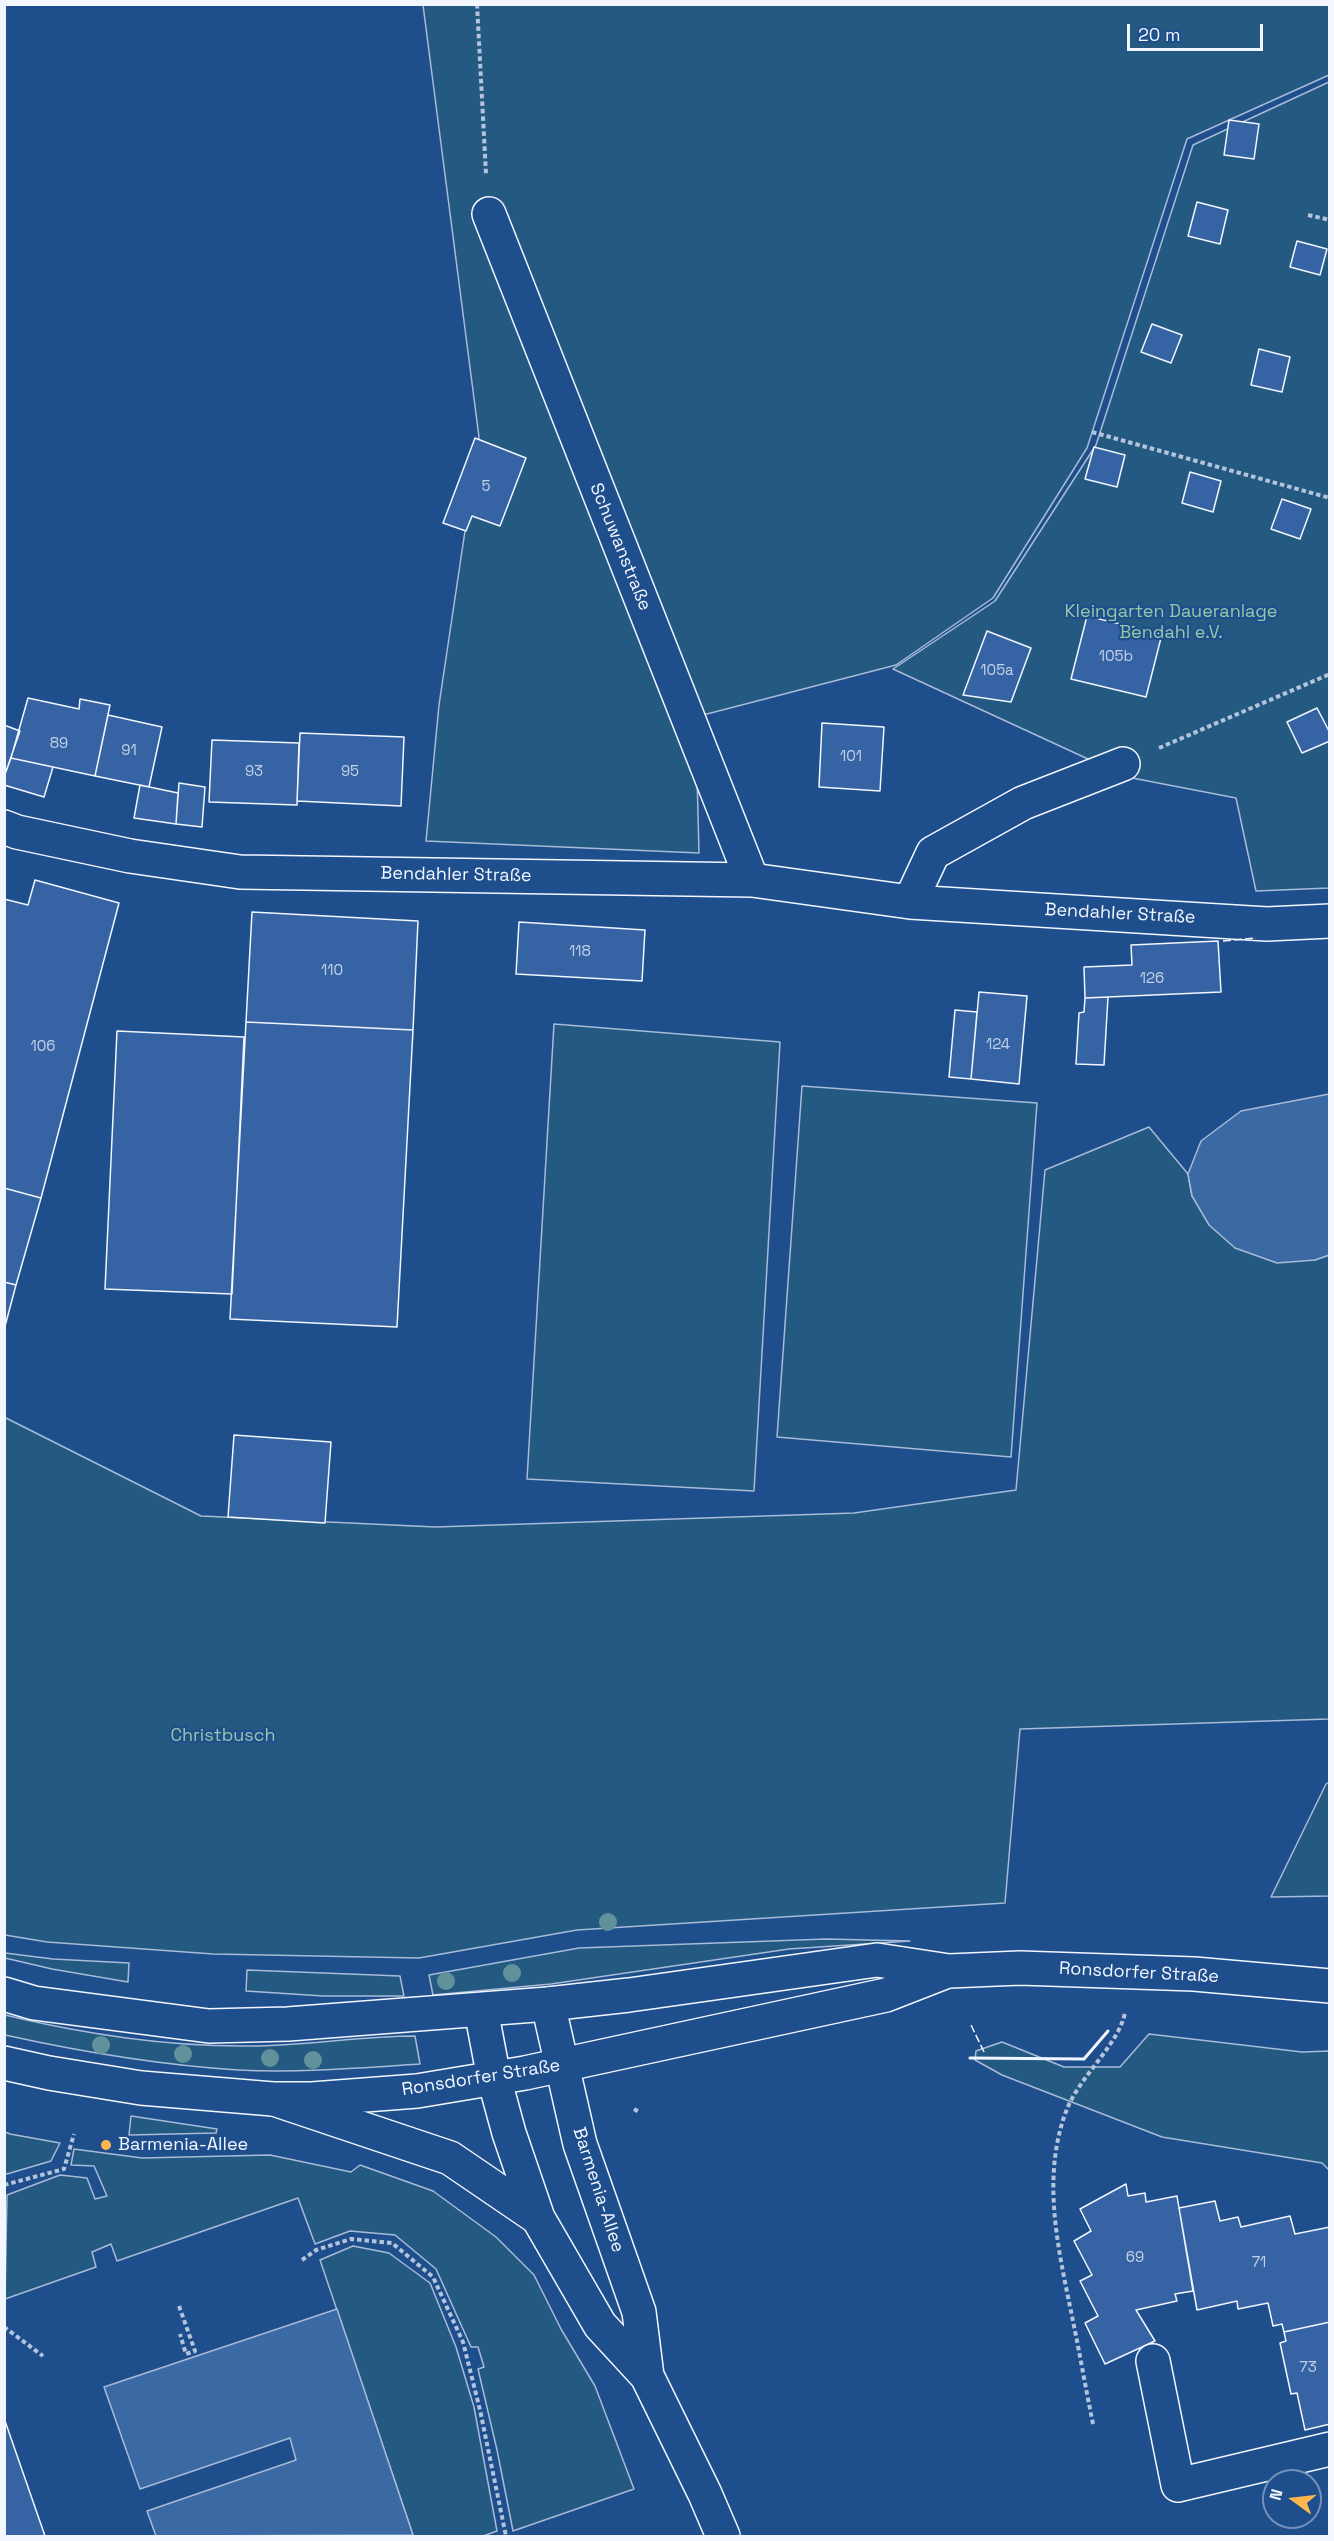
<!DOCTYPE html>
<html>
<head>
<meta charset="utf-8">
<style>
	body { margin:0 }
	#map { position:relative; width:1334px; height:2541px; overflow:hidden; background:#1f4e8c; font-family:"Space Grotesk",sans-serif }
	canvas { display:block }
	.frame { position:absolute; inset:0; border:6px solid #f2f6ff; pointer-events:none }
	.north { position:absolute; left:1262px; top:2469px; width:60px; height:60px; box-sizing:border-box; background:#1f4e8c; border:2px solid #7391ba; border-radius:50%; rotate:285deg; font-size:16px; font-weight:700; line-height:24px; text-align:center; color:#f2f6ff }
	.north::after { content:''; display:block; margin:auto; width:21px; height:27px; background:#ffb74d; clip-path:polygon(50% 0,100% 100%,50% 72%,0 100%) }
	.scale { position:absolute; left:1127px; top:24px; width:136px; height:27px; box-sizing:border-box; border:3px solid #f2f6ff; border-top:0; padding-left:8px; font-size:18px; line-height:21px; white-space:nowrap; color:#f2f6ff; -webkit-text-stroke:4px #1f4e8c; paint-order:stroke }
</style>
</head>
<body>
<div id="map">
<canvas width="1334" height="2541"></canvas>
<div class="frame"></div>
<div class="north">N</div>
<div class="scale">20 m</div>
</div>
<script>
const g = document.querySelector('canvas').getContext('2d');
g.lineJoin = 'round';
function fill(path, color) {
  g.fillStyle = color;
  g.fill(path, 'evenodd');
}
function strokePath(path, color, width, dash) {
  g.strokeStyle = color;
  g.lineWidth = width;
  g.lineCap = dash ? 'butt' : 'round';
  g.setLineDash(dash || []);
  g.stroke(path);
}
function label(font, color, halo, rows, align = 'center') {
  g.font = font + ' "Space Grotesk",sans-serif';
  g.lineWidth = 4.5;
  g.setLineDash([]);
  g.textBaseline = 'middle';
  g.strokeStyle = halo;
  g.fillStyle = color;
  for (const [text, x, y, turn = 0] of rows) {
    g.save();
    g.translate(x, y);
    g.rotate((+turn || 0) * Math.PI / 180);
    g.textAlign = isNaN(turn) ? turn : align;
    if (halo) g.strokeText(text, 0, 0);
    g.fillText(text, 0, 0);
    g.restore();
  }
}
const green = new Path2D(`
	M 423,5 L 1329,5 L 1329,75 L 1187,139 L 1087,448 L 993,598 L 896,665 L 676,722 L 697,775 L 699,853 L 426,841 L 439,705 L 479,437 Z
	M 1329,82 L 1329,888 L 1256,891 L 1236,798 L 1127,777 L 893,669 L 995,601 L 1096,445 L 1193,145 Z
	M 554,1024 L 780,1042 L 754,1491 L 527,1479 Z
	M 802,1086 L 1037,1103 L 1011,1457 L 777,1437 Z
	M 1149,1127 L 1188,1174 L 1192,1196 L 1315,1260 L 1329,1255 L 1329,1719 L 1020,1729 L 1005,1903 L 577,1930 L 419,1958 L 213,1954 L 47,1942 L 5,1935 L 4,1417 L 201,1516 L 435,1527 L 854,1513 L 1016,1490 L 1045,1170 Z
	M 1329,1782 L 1329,1896 L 1271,1897 L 1326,1784 Z
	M 826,1939 L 910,1941 L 789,1949 L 551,1984 L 433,1995 L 429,1975 L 579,1948 Z
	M 5,1953 L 53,1959 L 129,1963 L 128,1982 L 52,1969 L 5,1958 Z
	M 247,1970 L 400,1976 L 404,1996 L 323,1996 L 246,1991 Z
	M 5,2015 C 84,2034 168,2047 250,2046 C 305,2046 360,2036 415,2036 L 420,2064 C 360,2068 299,2073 238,2070 C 159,2065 82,2052 5,2035 Z
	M 1149,2034 L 1302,2052 L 1329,2051 L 1329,2170 L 1322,2163 L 1162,2137 L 1002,2075 L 975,2060 L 976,2051 L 1002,2042 L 1064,2067 L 1120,2067 Z
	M 131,2116 L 217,2129 L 216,2133 L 129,2135 Z
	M 5,2132 L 10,2134 L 60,2143 L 51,2161 L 7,2174 L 5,2173 Z
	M 74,2149 L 142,2158 L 270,2155 L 351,2172 L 360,2165 L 433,2191 L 496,2237 L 534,2275 L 561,2329 L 595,2386 L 634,2489 L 513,2531 L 497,2450 L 478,2369 L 484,2367 L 478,2347 L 471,2347 L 436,2269 L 395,2235 L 350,2231 L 315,2244 L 298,2198 L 117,2261 L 111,2244 L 92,2252 L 96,2267 L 5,2299 L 7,2195 L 60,2175 L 87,2178 L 95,2199 L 107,2196 L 94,2166 L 71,2165 Z
	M 353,2246 L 389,2253 L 430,2283 L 456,2347 L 474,2407 L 497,2531 L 483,2536 L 410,2536 L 413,2535 L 320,2260 Z`);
fill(green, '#245a82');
strokePath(green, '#a8bbd7', 1.5);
const water = new Path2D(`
	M 1329,1094 L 1329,1255 L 1315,1260 L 1277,1263 L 1235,1248 L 1209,1225 L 1192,1196 L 1188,1174 L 1201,1141 L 1241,1111 Z
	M 337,2309 L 413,2535 L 156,2536 L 147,2511 L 296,2460 L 290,2438 L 140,2489 L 104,2387 Z`);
fill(water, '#3b69a3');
strokePath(water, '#a8bbd7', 1.5);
const building = new Path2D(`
	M 1229,120 L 1259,124 L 1254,159 L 1224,155 Z
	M 1197,202 L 1228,210 L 1220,244 L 1188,236 Z
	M 1297,241 L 1327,249 L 1320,275 L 1290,267 Z
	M 1152,324 L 1182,335 L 1171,363 L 1141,352 Z
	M 1259,349 L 1290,357 L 1282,392 L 1251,385 Z
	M 475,438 L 526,458 L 500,526 L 472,516 L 466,531 L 443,523 Z
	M 1094,447 L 1125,455 L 1117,487 L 1085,479 Z
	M 1190,472 L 1221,481 L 1213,512 L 1182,503 Z
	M 1282,499 L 1311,509 L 1300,539 L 1271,529 Z
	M 1087,616 L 1162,634 L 1146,697 L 1071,679 Z
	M 987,631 L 1031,648 L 1011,702 L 963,695 Z
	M 28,698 L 79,709 L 80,699 L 110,705 L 95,776 L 11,758 Z
	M 1317,708 L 1330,733 L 1330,741 L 1302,753 L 1287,722 Z
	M 108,715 L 162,727 L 149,787 L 95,776 Z
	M 822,723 L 884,727 L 880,791 L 819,787 Z
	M 4,725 L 20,731 L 4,777 Z
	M 300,733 L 404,737 L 401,806 L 297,801 Z
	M 212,740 L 299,743 L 297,805 L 209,802 Z
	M 11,758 L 53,767 L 44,797 L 4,785 L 4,777 Z
	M 179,783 L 205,787 L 202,827 L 176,824 Z
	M 140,785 L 178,793 L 176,824 L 134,818 Z
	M 35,880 L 119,903 L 41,1198 L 4,1188 L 4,899 L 28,905 Z
	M 252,912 L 418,921 L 413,1030 L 246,1022 Z
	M 519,922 L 645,930 L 642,981 L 516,974 Z
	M 1218,941 L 1221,992 L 1085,998 L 1084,967 L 1132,965 L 1131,945 Z
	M 979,992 L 1027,996 L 1019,1084 L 971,1079 Z
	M 1108,997 L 1104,1065 L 1076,1064 L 1079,1013 L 1084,1012 L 1085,998 Z
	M 955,1010 L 977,1012 L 971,1079 L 949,1077 Z
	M 246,1022 L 413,1030 L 397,1327 L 230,1319 Z
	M 117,1031 L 244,1037 L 232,1294 L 105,1289 Z
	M 4,1188 L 41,1198 L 16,1285 L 4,1282 Z
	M 4,1282 L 16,1285 L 4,1330 Z
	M 234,1435 L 331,1442 L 325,1523 L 228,1517 Z
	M 1126,2184 L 1128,2196 L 1145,2193 L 1146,2202 L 1177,2196 L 1193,2291 L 1175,2294 L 1177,2301 L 1136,2310 L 1155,2341 L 1105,2364 L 1085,2323 L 1098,2316 L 1080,2281 L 1092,2275 L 1074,2241 L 1091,2231 L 1080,2209 Z
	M 1215,2201 L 1220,2221 L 1238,2217 L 1241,2227 L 1290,2216 L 1295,2234 L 1330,2227 L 1330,2322 L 1284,2332 L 1282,2324 L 1273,2326 L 1268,2303 L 1238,2309 L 1237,2301 L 1197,2310 L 1179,2208 Z
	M 1330,2322 L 1330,2424 L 1305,2430 L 1297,2393 L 1291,2394 L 1280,2343 L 1286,2341 L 1284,2332 Z
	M 4,2418 L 45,2536 L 4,2536 Z`);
fill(building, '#3563a3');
strokePath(building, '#f2f6ff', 1.5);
const minor = new Path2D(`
	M 489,214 L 752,880
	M 4,827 L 17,832 L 130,856 L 240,872 L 752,880 L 910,902 L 1267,924 L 1330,921
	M 910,902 L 933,853 L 1023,803 L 1123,764
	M 548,2004 L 580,2144 L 639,2312 L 647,2376
	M 481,2010 L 494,2078 L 509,2133 L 538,2218 L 600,2325 L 647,2376 L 705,2494 L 723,2536
	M 277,2100 L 450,2158 L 538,2218
	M 1153,2361 L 1178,2485 L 1330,2449`);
const major = new Path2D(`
	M 4,1994 L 34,2003 L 209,2026 L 288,2024 L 548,2004 L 629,1995 L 877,1960 L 949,1971 L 1020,1968 L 1194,1974 L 1330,1986
	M 4,2063 L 49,2073 L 141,2088 L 273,2099 L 312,2099 L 417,2091 L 525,2073 L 886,1995 L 945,1972`);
strokePath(minor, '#f2f6ff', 36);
strokePath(major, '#f2f6ff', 36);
strokePath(new Path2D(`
	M 477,4 L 486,174
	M 1308,215 L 1330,220
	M 1092,432 L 1330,498
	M 1159,748 L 1330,674
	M 634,2109 L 639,2112
	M 4,2185 L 64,2169 L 74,2134
	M 302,2260 L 316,2250 L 351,2239 L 392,2243 L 433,2277 L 463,2342 L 480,2410 L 506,2536
	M 179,2306 L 195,2351 L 186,2354 L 180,2334
	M 4,2327 L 43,2356
	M 1093,2424 C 1086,2390 1080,2355 1073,2321 C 1059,2252 1040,2178 1067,2109 C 1080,2076 1120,2043 1125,2012`), '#b3c4dc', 4, [4.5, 3]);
strokePath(minor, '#1f4e8c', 33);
strokePath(major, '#1f4e8c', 33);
strokePath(new Path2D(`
	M 1223,941 L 1256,938
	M 971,2025 L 985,2054`), '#f2f6ff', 1.5, [8, 3]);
strokePath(new Path2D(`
	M 970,2058 L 1084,2059 L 1108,2031`), '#f2f6ff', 3);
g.fillStyle = '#61919a';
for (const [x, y] of [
	[608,1922],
	[512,1973],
	[446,1981],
	[101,2045],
	[183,2054],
	[270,2058],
	[313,2060]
]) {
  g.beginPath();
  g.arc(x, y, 9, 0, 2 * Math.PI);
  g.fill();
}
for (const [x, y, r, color] of [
	[106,2145,6,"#ffb74d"]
]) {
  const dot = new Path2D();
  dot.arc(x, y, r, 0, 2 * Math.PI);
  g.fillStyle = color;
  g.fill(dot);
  strokePath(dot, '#1f4e8c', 2);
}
label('15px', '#c3d1e8', null, [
	["5",486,487],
	["105b",1116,657],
	["105a",997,671],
	["89",59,744],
	["91",129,751],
	["101",851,757],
	["93",254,772],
	["95",350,772],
	["118",580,952],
	["110",332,971],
	["126",1152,979],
	["124",998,1045],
	["106",43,1047],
	["69",1135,2258],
	["71",1259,2263],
	["73",1308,2368]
]);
label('18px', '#f2f6ff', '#1f4e8c', [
	["Schuwanstraße",620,547,68],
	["Bendahler Straße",456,875,1],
	["Bendahler Straße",1120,914,3],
	["Ronsdorfer Straße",1139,1973,3],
	["Ronsdorfer Straße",481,2078,-9],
	["Barmenia-Allee",598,2190,72]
]);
label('18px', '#97c8a6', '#1f4e8c', [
	["Kleingarten Daueranlage",1171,612],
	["Bendahl e.V.",1171,633],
	["Christbusch",223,1736]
]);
label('18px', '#f2f6ff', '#1f4e8c', [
	["Barmenia-Allee",118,2145]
], 'left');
</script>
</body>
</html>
